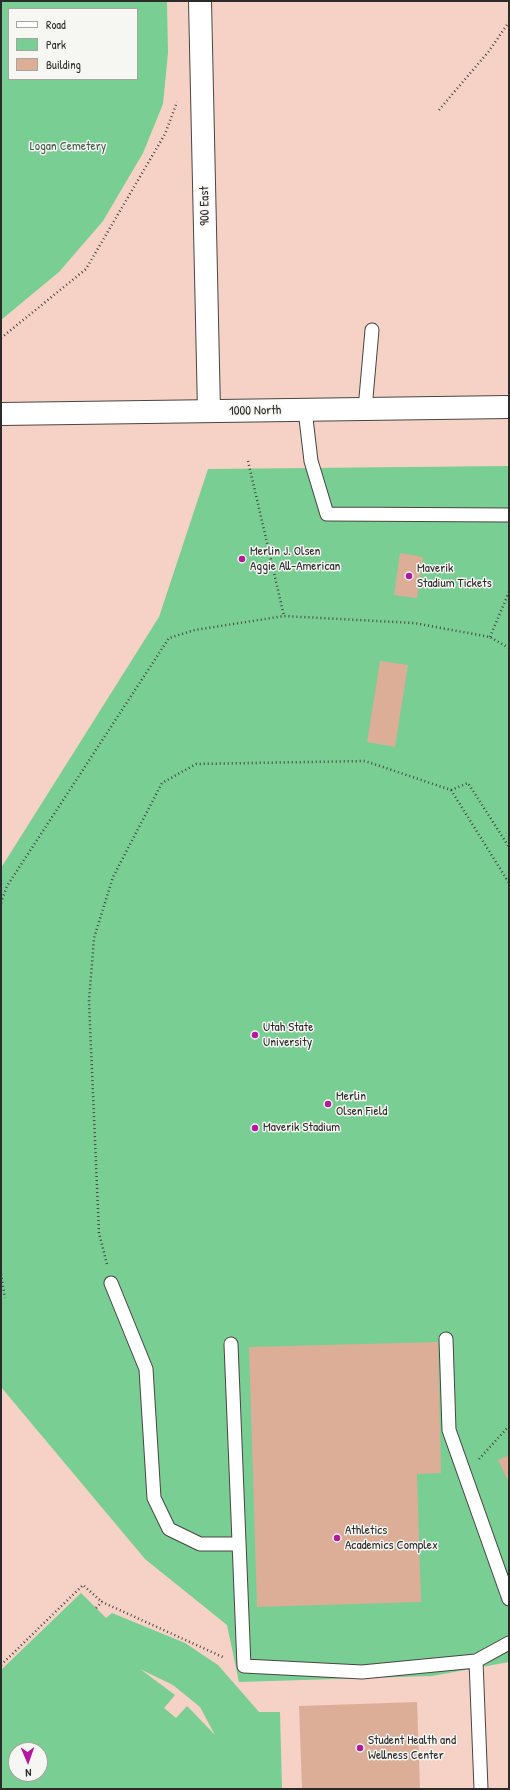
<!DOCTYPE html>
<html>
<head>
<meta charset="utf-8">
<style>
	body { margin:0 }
	#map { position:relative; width:510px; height:1790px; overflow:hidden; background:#f4dec5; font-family:"Patrick Hand",sans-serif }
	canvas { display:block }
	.frame { position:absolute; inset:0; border:2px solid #2b2b2b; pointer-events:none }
	.legend { position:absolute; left:8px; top:8px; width:130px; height:72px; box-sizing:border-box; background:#f6f6f2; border:1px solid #a5a5a2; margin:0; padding:5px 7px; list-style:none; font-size:12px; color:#2b2b2b }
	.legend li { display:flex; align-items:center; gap:8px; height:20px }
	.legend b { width:20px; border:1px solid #a5a5a2 }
	.north { position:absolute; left:8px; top:1742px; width:40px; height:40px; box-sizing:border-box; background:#f6f6f2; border:1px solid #a5a5a2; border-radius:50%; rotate:178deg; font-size:11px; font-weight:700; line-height:16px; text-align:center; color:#2b2b2b }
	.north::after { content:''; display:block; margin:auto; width:14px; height:18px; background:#b5179e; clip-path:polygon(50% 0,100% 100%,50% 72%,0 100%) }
</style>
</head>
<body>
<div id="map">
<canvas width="510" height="1790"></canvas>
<div class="frame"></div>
<ul class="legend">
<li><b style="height:5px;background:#fff"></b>Road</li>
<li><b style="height:11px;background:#78ce93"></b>Park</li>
<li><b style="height:11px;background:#dcae98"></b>Building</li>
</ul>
<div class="north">N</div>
</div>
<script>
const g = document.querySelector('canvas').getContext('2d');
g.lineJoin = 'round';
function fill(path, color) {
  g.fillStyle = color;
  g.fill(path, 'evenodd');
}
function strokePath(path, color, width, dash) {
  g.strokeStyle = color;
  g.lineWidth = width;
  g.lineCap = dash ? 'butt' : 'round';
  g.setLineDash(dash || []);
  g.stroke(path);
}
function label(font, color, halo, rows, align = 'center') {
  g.font = font + ' "Patrick Hand",sans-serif';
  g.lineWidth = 3;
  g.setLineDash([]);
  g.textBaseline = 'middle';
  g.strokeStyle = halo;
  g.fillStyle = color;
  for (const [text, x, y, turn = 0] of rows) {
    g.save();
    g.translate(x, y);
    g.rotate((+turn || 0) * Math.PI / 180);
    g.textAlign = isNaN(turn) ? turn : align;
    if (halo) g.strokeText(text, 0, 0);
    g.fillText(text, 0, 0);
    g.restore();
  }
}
fill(new Path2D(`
	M 167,1 L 509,1 L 509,1789 L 1,1789 L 1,320 L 59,272 L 163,104 L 168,53 ZM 16,1750 L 40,1750 L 40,1774 L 16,1774 Z`), '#f6d1c5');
fill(new Path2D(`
	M 1,1 L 167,1 L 168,53 L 163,104 L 143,153 L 103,221 L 59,272 L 1,320 ZM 9,9 L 137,9 L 137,79 L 9,79 Z
	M 509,466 L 509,1662 L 432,1676 L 239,1682 L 227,1625 L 145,1559 L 1,1387 L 1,868 L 159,617 L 208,469 Z
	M 81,1593 L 106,1618 L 112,1613 L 185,1643 L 218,1665 L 259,1712 L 280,1712 L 282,1789 L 1,1789 L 1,1670 ZM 140,1669 L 173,1685 L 200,1707 L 215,1735 L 187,1706 L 176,1718 L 164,1708 L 175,1695 ZM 16,1750 L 40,1750 L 40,1774 L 16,1774 Z`), '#78ce93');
fill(new Path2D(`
	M 400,553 L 423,557 L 417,598 L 394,595 Z
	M 380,661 L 408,665 L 395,747 L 367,742 Z
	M 438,1342 L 441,1473 L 417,1474 L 421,1602 L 257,1607 L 249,1347 Z
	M 509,1455 L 509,1483 L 498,1460 Z
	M 417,1702 L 420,1789 L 302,1789 L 299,1706 Z`), '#dcae98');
const service = new Path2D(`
	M 365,409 L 372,330
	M 305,410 L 311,461 L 327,514 L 509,515
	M 111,1283 L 146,1369 L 154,1498 L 169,1529 L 200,1544 L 238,1544
	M 446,1339 L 449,1430 L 509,1599
	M 231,1344 L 244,1666 L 362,1672 L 476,1661 L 509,1643
	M 476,1661 L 481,1789`);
const minor = new Path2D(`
	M 200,1 L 209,411`);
const tertiary = new Path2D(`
	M 1,414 L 509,407`);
strokePath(service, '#494642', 15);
strokePath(minor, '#494642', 24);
strokePath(tertiary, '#494642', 24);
strokePath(new Path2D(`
	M 439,110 L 489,51 L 509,22
	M 1,338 L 86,269 L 165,134 L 177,102
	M 248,461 L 284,616
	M 490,637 L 509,592
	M 451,790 L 468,783 L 509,847
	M 1,903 L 7,886 L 169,638 L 195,630 L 284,616 L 414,623 L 490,637 L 509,648
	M 107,1264 L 99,1233 L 89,1001 L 94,938 L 113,877 L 162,783 L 196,764 L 365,761 L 451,790 L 509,883
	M 1,1274 L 5,1298
	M 479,1459 L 509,1426
	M 96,1608 L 102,1602 L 225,1658
	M 1,1665 L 83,1585 L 102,1602`), '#494642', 2.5, [1, 3]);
strokePath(service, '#fff', 13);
strokePath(minor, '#fff', 22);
strokePath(tertiary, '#fff', 22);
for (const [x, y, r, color] of [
	[242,559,4,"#b5179e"],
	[409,576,4,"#b5179e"],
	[255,1035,4,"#b5179e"],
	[328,1104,4,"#b5179e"],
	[255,1128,4,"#b5179e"],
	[337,1538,4,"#b5179e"],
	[360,1748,4,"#b5179e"]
]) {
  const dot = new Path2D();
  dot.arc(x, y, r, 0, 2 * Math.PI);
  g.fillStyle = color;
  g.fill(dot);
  strokePath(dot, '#f6f6f2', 1.5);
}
label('13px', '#425c4a', '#f6f6f2', [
	["Logan Cemetery",68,147]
]);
label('13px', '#2b2b2b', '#f6f6f2', [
	["900 East",205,206,-91],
	["1000 North",255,411,-1]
]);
label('13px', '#2b2b2b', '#f6f6f2', [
	["Merlin J. Olsen",250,552],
	["Aggie All-American",250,567],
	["Maverik",417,569],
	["Stadium Tickets",417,584],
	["Utah State",263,1028],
	["University",263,1043],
	["Merlin",336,1097],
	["Olsen Field",336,1112],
	["Maverik Stadium",263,1128],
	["Athletics",345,1531],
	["Academics Complex",345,1546],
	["Student Health and",368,1741],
	["Wellness Center",368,1756]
], 'left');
</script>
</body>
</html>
